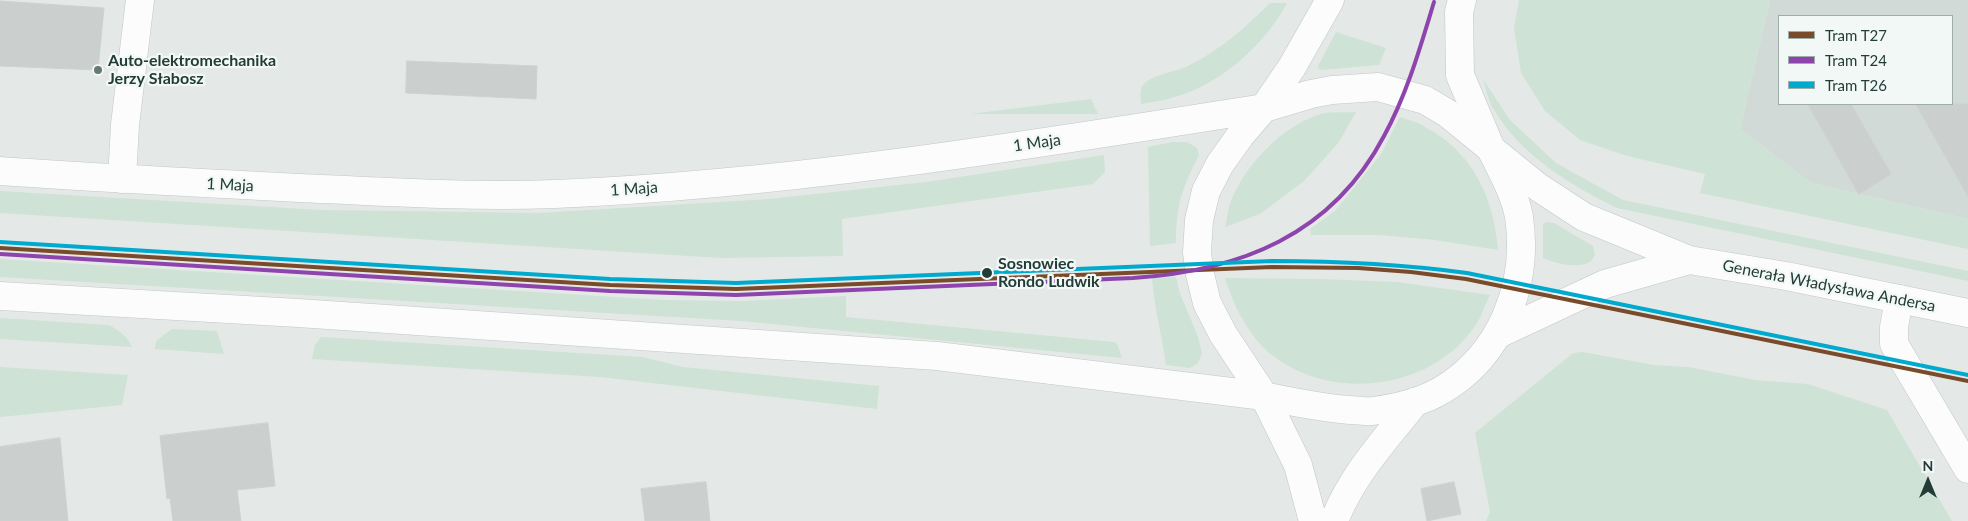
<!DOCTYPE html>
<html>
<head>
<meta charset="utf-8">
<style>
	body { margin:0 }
	#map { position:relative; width:1968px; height:521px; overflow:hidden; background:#e4e9e7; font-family:Lato,sans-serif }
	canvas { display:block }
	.legend { position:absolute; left:1778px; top:15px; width:175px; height:90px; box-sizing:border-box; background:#f2f8f6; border:1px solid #9fadaa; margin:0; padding:6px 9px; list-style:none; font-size:15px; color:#233c37 }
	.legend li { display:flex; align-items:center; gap:10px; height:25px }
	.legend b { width:25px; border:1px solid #9fadaa }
	.north { position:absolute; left:1903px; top:456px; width:50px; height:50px; -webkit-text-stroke:4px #f2f8f6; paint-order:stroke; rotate:0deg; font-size:14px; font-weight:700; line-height:20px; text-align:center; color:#233c37 }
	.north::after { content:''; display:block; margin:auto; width:18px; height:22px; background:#233c37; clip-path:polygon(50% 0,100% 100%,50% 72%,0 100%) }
</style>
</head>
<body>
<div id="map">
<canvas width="1968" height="521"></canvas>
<ul class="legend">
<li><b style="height:6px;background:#7a4b2a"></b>Tram T27</li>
<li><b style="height:6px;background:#8e44ad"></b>Tram T24</li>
<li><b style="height:6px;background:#00a9ce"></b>Tram T26</li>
</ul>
<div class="north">N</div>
</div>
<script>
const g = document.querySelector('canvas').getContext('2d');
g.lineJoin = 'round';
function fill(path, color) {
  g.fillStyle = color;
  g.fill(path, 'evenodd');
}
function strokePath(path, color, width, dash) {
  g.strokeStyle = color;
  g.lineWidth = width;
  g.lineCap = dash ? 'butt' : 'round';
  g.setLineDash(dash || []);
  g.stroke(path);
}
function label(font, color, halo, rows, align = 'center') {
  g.font = font + ' Lato,sans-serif';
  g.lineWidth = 4.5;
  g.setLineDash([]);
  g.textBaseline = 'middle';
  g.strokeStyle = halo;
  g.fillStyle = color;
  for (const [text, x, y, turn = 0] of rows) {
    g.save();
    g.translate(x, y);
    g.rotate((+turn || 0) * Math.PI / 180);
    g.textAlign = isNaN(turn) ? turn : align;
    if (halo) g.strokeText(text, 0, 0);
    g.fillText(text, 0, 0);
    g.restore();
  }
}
fill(new Path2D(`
	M 1770,0 L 1968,0 L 1968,219 L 1811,183 L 1740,129 ZM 1779,16 L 1952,16 L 1952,104 L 1779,104 Z`), '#d2dad7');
fill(new Path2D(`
	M 1519,0 L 1770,0 L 1740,129 L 1811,183 L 1968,219 L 1968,249 L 1700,193 L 1705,174 L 1627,156 L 1580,140 L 1545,111 L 1521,73 L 1514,28 Z
	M 1270,3 L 1287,3 C 1264,46 1219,86 1171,98 C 1161,101 1151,102 1141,104 C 1141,98 1139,90 1143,85 C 1152,74 1176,72 1188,66 C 1219,51 1246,27 1270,3 Z
	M 1336,32 L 1386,48 L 1379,65 L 1321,70 L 1319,69 L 1318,66 Z
	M 1483,79 L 1510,120 L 1556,163 L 1623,200 L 1968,271 L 1968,281 L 1617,208 C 1571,186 1519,154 1493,108 C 1488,100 1486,88 1483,79 Z
	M 1091,99 L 1098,114 L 970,114 Z
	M 1356,112 L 1339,142 L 1304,181 L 1260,214 L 1225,227 C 1227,219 1228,209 1231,201 C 1245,165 1283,125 1321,114 C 1331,111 1345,113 1356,112 Z
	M 1400,117 C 1408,120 1418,122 1425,127 C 1473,152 1494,198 1498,250 L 1435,240 L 1380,235 L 1311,235 L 1310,229 L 1335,211 L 1381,154 Z
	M 1173,142 L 1187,142 L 1197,148 L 1199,155 C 1182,188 1176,206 1176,243 L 1150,246 L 1148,147 Z
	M 1104,155 L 1105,172 L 1093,184 L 842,219 L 843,256 L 721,258 L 0,213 L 0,191 L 321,210 L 539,213 L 769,199 L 926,182 Z
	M 1546,222 L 1554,223 L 1593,246 L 1595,254 C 1594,256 1593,259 1591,261 C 1579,270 1555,263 1543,258 L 1543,225 Z
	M 0,259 L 664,300 L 742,301 L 846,296 L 846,317 L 1115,342 L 1118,346 L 1122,358 L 741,321 L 0,277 Z
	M 1176,277 L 1180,294 L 1197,334 L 1202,353 L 1198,363 L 1190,368 L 1166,365 C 1162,335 1154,307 1152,278 Z
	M 1225,278 L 1320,279 L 1397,282 L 1490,295 C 1485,304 1482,315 1477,323 C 1434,390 1333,403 1272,355 C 1249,337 1233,305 1225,278 Z
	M 0,318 L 109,325 C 118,330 128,336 132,347 L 0,339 Z
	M 172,329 L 217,331 L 224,354 L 155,349 L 156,341 Z
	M 321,337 L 642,357 L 683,367 L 879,386 L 877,409 L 600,377 L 312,359 L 315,345 Z
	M 1583,352 L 1654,365 L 1688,367 L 1755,380 L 1808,384 L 1887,410 L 1952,521 L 1486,521 L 1490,512 L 1475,433 L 1573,353 Z
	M 0,367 L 128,375 L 122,405 L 0,417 Z`), '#cee2d5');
const building = new Path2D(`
	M 0,1 L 104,8 L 98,70 L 0,66 Z
	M 407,61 L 537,66 L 536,99 L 406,93 Z
	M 1808,104 L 1851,104 L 1891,174 L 1859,194 Z
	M 1916,104 L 1968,104 L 1968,196 Z
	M 268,423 L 275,486 L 237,490 L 241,521 L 173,521 L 170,498 L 167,499 L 160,436 Z
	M 60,438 L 68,521 L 0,521 L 0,447 Z
	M 706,482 L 710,521 L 645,521 L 641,489 Z
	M 1454,482 L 1461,514 L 1427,521 L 1421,489 Z`);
fill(building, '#cbd0ce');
strokePath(building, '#cdd2d0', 1);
const minor = new Path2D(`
	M 122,179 L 125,125 L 140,0
	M 1899,299 L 1894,327 L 1894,344 L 1968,469`);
const tertiary = new Path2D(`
	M 1462,0 L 1459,12 L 1460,75 L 1492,151
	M 1264,108 L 1292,67 L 1330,0
	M 1264,396 L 1298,465 L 1313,521
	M 1334,521 C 1352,475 1385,440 1415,402`);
const secondary = new Path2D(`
	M 0,171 C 100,178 200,183 300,188 C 385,192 470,197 555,194 C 793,184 1029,145 1264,108
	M 0,296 L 298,313 L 937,356 L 1264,396 C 1293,402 1321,408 1350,410 C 1358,410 1366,412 1373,411 C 1396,408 1422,402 1442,390 C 1501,355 1529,285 1519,217 C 1515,194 1502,172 1492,151
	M 1498,334 L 1605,284 L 1689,260
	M 1264,396 L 1223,334 L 1207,303 L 1199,270 L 1197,252 L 1199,220 L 1206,191 L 1220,164 L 1240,136 L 1264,108 L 1311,94 L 1332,90 L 1378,87 L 1425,100 L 1447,113 L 1538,187 L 1584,217 L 1689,260 L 1786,276 L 1968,313`);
strokePath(minor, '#c1c6c4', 29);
strokePath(tertiary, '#c1c6c4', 29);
strokePath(secondary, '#c0c7c5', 29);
strokePath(minor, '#fbfcfb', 28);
strokePath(tertiary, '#fbfcfb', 28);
strokePath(secondary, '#fbfcfb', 28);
strokePath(new Path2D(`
	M 0,248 L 610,285 L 736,289 L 1272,267 L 1358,268 L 1411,272 L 1466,279 L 1968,381`), '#7a4b2a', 4);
strokePath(new Path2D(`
	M 0,254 L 610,291 L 736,295 L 1133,278 C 1240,271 1332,235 1384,136 C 1407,94 1420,48 1434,2`), '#8e44ad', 4);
strokePath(new Path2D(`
	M 0,242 L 610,279 L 736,283 L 1272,261 C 1338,261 1401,264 1467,273 L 1968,375`), '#00a9ce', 4);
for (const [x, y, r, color] of [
	[98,70,5,"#677975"],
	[987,273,6,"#233c37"]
]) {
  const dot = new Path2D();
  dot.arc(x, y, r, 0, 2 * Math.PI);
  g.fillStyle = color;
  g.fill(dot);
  strokePath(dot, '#f2f8f6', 2);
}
label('bold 16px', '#233c37', '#f2f8f6', [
	["Auto-elektromechanika",108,61],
	["Jerzy Słabosz",108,79]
], 'left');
label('16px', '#233c37', '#f2f8f6', [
	["1 Maja",1037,143,-8],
	["1 Maja",230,185,3],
	["1 Maja",634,189,-4],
	["Generała Władysława Andersa",1829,286,11]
]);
label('bold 16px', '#233c37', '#f2f8f6', [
	["Sosnowiec",998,264],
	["Rondo Ludwik",998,282]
], 'left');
</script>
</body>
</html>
